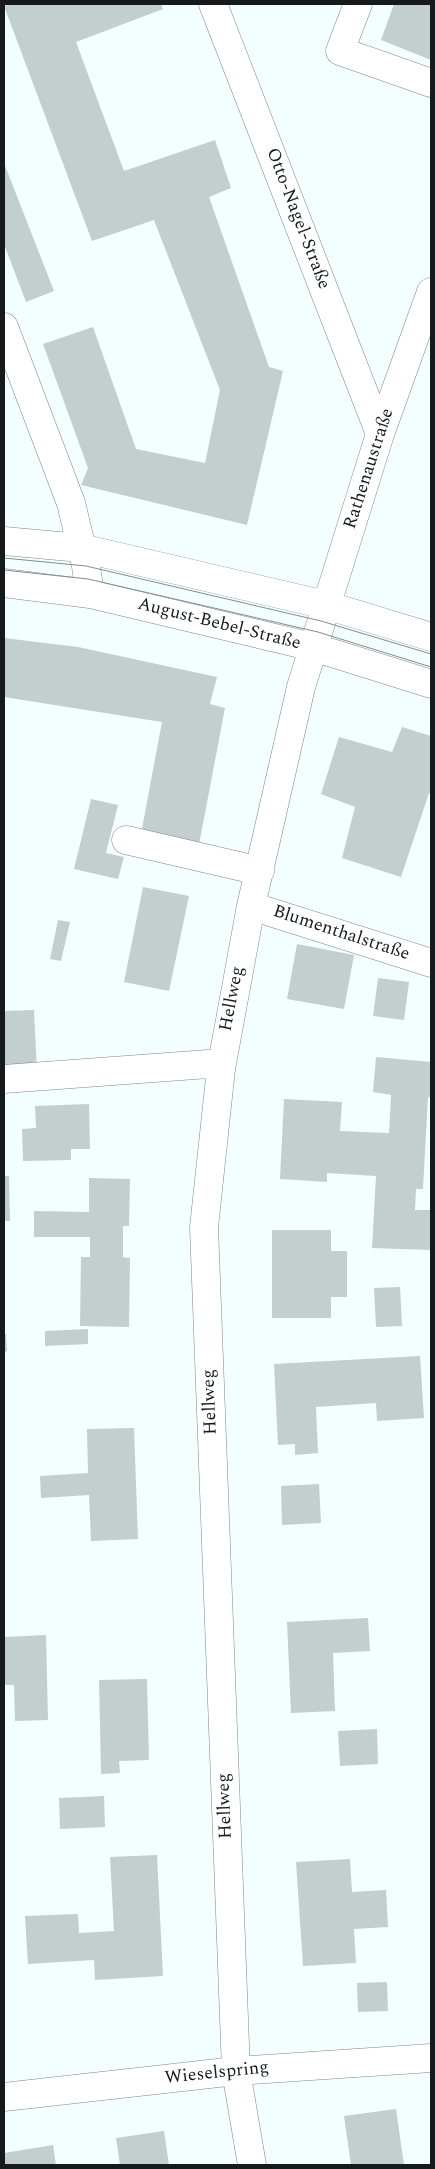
<!DOCTYPE html>
<html>
<head>
<meta charset="utf-8">
<style>
	body { margin:0 }
	#map { position:relative; width:435px; height:2169px; overflow:hidden; background:#f3fefe; font-family:Spectral,serif }
	canvas { display:block }
	.frame { position:absolute; inset:0; border:5px solid #161a1a; pointer-events:none }
</style>
</head>
<body>
<div id="map">
<canvas width="435" height="2169"></canvas>
<div class="frame"></div>
</div>
<script>
const g = document.querySelector('canvas').getContext('2d');
g.lineJoin = 'round';
function fill(path, color) {
  g.fillStyle = color;
  g.fill(path, 'evenodd');
}
function strokePath(path, color, width, dash) {
  g.strokeStyle = color;
  g.lineWidth = width;
  g.lineCap = dash ? 'butt' : 'round';
  g.setLineDash(dash || []);
  g.stroke(path);
}
function label(font, color, halo, rows, align = 'center') {
  g.font = font + ' Spectral,serif';
  g.lineWidth = 4;
  g.setLineDash([]);
  g.textBaseline = 'middle';
  g.strokeStyle = halo;
  g.fillStyle = color;
  for (const [text, x, y, turn = 0] of rows) {
    g.save();
    g.translate(x, y);
    g.rotate((+turn || 0) * Math.PI / 180);
    g.textAlign = isNaN(turn) ? turn : align;
    if (halo) g.strokeText(text, 0, 0);
    g.fillText(text, 0, 0);
    g.restore();
  }
}
fill(new Path2D(`
	M 11,4 L 161,4 L 163,9 L 76,42 L 124,171 L 215,140 L 231,188 L 209,197 L 269,367 L 283,371 L 247,525 L 81,485 L 88,468 L 43,344 L 93,327 L 136,449 L 205,463 L 220,390 L 154,220 L 92,241 L 4,6 Z
	M 394,4 L 431,4 L 431,60 L 381,40 Z
	M 4,163 L 54,291 L 26,302 L 4,244 Z
	M 4,638 L 78,647 L 217,677 L 210,704 L 225,708 L 198,850 L 140,839 L 162,722 L 4,697 Z
	M 402,727 L 431,736 L 431,794 L 429,793 L 401,877 L 342,858 L 355,807 L 321,794 L 339,737 L 392,752 Z
	M 91,799 L 118,805 L 106,853 L 124,857 L 118,879 L 74,869 Z
	M 143,887 L 189,896 L 169,991 L 124,982 Z
	M 58,920 L 70,922 L 61,961 L 50,959 Z
	M 297,944 L 354,955 L 344,1009 L 287,999 Z
	M 378,978 L 409,982 L 404,1020 L 373,1016 Z
	M 34,1010 L 37,1072 L 4,1073 L 4,1011 Z
	M 376,1057 L 431,1062 L 431,1098 L 428,1097 L 423,1189 L 416,1189 L 415,1210 L 431,1210 L 431,1250 L 372,1248 L 376,1176 L 327,1173 L 327,1182 L 280,1179 L 284,1099 L 342,1102 L 340,1131 L 389,1133 L 391,1095 L 373,1092 Z
	M 89,1104 L 90,1149 L 71,1149 L 71,1160 L 23,1161 L 22,1129 L 36,1128 L 35,1106 Z
	M 4,1176 L 9,1176 L 10,1221 L 4,1221 Z
	M 89,1178 L 130,1179 L 129,1226 L 123,1226 L 123,1257 L 130,1258 L 129,1327 L 80,1326 L 81,1257 L 90,1257 L 90,1237 L 34,1237 L 34,1211 L 89,1212 Z
	M 272,1230 L 331,1230 L 331,1251 L 347,1251 L 347,1297 L 331,1297 L 331,1318 L 272,1318 Z
	M 400,1287 L 402,1326 L 376,1327 L 374,1288 Z
	M 88,1329 L 88,1344 L 45,1346 L 45,1331 Z
	M 4,1334 L 6,1334 L 7,1351 L 4,1352 Z
	M 420,1356 L 424,1418 L 377,1421 L 376,1403 L 316,1407 L 318,1453 L 295,1455 L 295,1444 L 278,1445 L 274,1364 Z
	M 134,1428 L 138,1539 L 91,1541 L 89,1495 L 41,1498 L 40,1476 L 88,1473 L 87,1429 Z
	M 319,1484 L 321,1523 L 282,1525 L 281,1486 Z
	M 368,1618 L 370,1651 L 333,1653 L 335,1711 L 291,1713 L 287,1622 Z
	M 46,1635 L 48,1720 L 15,1721 L 14,1685 L 4,1685 L 4,1637 Z
	M 147,1679 L 149,1760 L 119,1761 L 120,1773 L 101,1774 L 99,1680 Z
	M 377,1729 L 378,1764 L 340,1766 L 338,1731 Z
	M 104,1796 L 105,1827 L 60,1829 L 59,1798 Z
	M 157,1855 L 163,1976 L 95,1980 L 94,1960 L 28,1964 L 25,1916 L 78,1914 L 79,1933 L 114,1931 L 110,1857 Z
	M 350,1859 L 352,1892 L 386,1890 L 388,1927 L 354,1929 L 356,1963 L 303,1966 L 296,1862 Z
	M 387,1982 L 388,2011 L 358,2012 L 357,1983 Z
	M 396,2109 L 404,2165 L 351,2165 L 344,2116 Z
	M 164,2131 L 169,2165 L 120,2165 L 116,2138 Z
	M 53,2145 L 56,2165 L 4,2165 L 4,2153 Z`), '#c3cecf');
const minor = new Path2D(`
	M 213,4 L 380,434
	M 358,4 L 340,51 L 431,83
	M 4,327 L 71,503 L 86,566 L 90,594
	M 4,541 L 81,548 L 326,605 L 431,637
	M 4,583 L 90,594 L 313,647 L 431,684
	M 126,840 L 260,871
	M 251,906 L 431,963
	M 4,1079 L 222,1063
	M 4,2097 L 236,2071 L 431,2058
	M 252,2165 L 236,2071 L 204,1227 L 221,1069 L 251,906 L 301,687 L 380,434 L 431,292`);
strokePath(minor, '#7d8787', 29);
strokePath(minor, '#fff', 28);
strokePath(new Path2D(`
	M 4,558 L 86,566 L 321,621 L 431,654
	M 4,570 L 88,579 L 318,632 L 431,667`), '#858c8c', 1);
label('18px', '#161a1a', '#fff', [
	["Otto-Nagel-Straße",297,219,69],
	["Rathenaustraße",370,469,-72],
	["August-Bebel-Straße",219,625,14],
	["Blumenthalstraße",341,934,18],
	["Hellweg",233,999,-79],
	["Hellweg",211,1402,-92],
	["Hellweg",226,1806,-92],
	["Wieselspring",217,2074,-6]
]);
</script>
</body>
</html>
